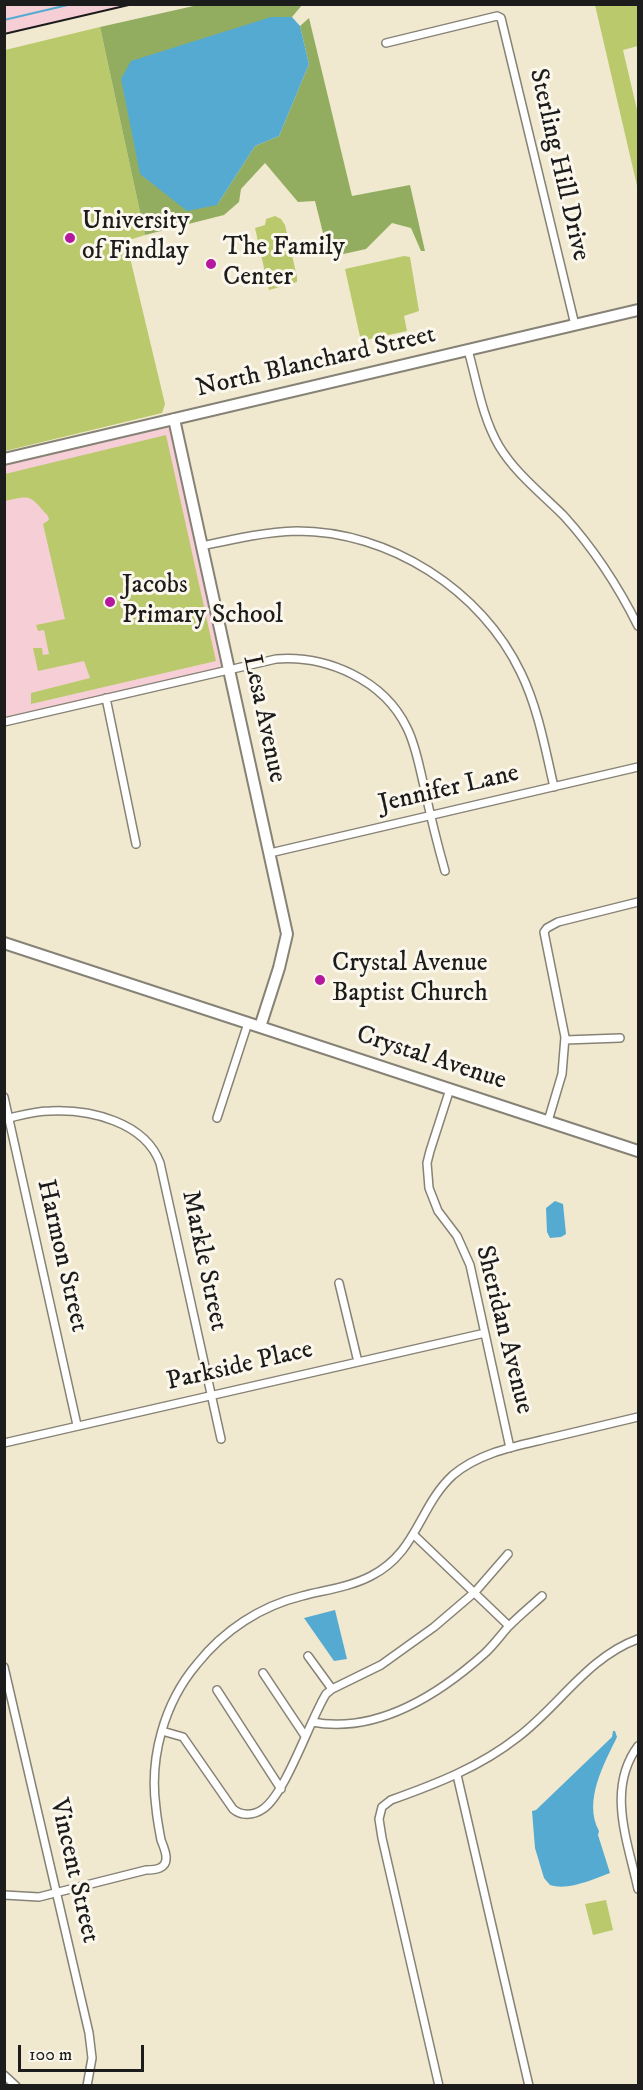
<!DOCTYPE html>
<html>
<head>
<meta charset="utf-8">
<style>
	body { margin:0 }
	#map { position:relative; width:643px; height:2090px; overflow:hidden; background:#f0e9cf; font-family:"IM FELL DW Pica",serif }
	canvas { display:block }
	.frame { position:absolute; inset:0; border:6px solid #1c1c1c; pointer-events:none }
	.scale { position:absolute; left:18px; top:2045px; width:126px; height:27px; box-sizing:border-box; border:3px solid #1c1c1c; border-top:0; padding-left:8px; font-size:18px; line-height:21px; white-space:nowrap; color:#1c1c1c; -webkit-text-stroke:4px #fbf7ec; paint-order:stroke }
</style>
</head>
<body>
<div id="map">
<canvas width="643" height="2090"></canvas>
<div class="frame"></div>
<div class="scale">100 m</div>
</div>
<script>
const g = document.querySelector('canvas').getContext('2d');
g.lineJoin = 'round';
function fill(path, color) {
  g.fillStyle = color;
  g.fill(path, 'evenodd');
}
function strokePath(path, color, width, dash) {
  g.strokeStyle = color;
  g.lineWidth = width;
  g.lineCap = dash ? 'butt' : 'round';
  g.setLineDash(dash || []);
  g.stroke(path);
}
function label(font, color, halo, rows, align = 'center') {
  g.font = font + ' "IM FELL DW Pica",serif';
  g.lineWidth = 6;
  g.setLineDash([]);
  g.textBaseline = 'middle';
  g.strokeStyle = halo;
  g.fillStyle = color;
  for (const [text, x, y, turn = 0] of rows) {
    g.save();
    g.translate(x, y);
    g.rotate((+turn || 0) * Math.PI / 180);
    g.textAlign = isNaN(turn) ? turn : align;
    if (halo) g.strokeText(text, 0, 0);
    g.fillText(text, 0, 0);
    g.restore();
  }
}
fill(new Path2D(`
	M 5,4 L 133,5 L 5,33 Z
	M 174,419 L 229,669 L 5,722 L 4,459 Z`), '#f6cfd6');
fill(new Path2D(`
	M 595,5 L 638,5 L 638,46 L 623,50 L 638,114 L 638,190 Z
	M 100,27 L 145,235 L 126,241 L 165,404 L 162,413 L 5,451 L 5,50 Z
	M 275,216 L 281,219 L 285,225 L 297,277 L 297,282 L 269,290 L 255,228 L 265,225 L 266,219 Z
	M 404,256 L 410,257 L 419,311 L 404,316 L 407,331 L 361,341 L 345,269 Z
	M 166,435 L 216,661 L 31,704 L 31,693 L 90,678 L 84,661 L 38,671 L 33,648 L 42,648 L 43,655 L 49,654 L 44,630 L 38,631 L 36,625 L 65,619 L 43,524 L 49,520 L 48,516 C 29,495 32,495 5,501 L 5,474 Z
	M 606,1900 L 613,1930 L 593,1935 L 585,1904 Z`), '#bac96c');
fill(new Path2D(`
	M 198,5 L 302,5 L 292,17 L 271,18 L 217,205 L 255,146 L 279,136 L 309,64 L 300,26 L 309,18 L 352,196 L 410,185 L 425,251 L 421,251 L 411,228 L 392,223 L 366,249 L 339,255 L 323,233 L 315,201 L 298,202 L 265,163 L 241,189 L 239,202 L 224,215 L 145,235 L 100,27 Z`), '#93ad60');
fill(new Path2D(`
	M 271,17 L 292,17 L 300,26 L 309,64 L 279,136 L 255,146 L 217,205 L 187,211 L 140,174 L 121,79 L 131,61 Z
	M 555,1201 L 563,1204 L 566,1234 L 561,1237 L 550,1238 L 547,1232 L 546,1208 Z
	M 335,1610 L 347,1659 L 334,1661 L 304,1618 Z
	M 613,1731 L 615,1731 L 617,1737 C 604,1764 583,1801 599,1831 L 598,1835 L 610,1873 C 593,1879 569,1891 550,1885 L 544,1878 L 535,1848 L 532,1811 L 536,1810 L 612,1737 Z`), '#55aad1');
strokePath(new Path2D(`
	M 4,20 L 72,4`), '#55aad1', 2);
const street = new Path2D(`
	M 386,43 L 497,16 L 501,18 L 575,325
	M 468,350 C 477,382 482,417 499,446 C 516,474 541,493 564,516 C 594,549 618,586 638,626
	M 202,546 C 234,539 264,532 297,531 C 389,531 482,590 521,673 C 538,708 545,748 554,787
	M 106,698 L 136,844
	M 4,722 L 276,659 C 327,655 384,680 407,728 C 416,746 419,766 424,786 C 430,814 437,843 445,871
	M 270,853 L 638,767
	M 565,1040 L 620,1038
	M 450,1089 L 430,1151 L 427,1163 L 429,1188 L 438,1211 L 457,1236 L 470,1265 L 510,1448
	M 4,1097 L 77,1425
	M 9,1118 C 22,1115 36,1111 50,1111 C 90,1109 145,1122 160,1163 L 221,1439
	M 217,1118 L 248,1023
	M 548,1121 L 562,1074 L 565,1037 L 544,932 L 547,928 L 558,922 L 638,902
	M 339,1283 L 358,1362
	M 4,1443 L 485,1333
	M 414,1535 L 509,1626
	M 308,1656 L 332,1689
	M 4,1667 L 89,2033 L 92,2058 L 87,2086
	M 263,1673 L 305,1736
	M 217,1690 L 281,1789
	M 312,1722 C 376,1734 437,1696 484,1654 C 493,1646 500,1636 508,1627 C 519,1616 531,1606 542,1596
	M 162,1731 L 183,1737 L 233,1809 C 241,1816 253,1816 263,1809 C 286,1793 309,1722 326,1694 L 332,1689 L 381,1665 L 434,1627 L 475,1592 L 508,1554
	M 638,1746 C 606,1789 628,1842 638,1889
	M 457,1775 L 529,2086
	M 4,1895 L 39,1897 L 146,1870 C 155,1870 167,1869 166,1857 C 166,1852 163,1845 161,1840 C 159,1829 157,1819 156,1808 C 149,1758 164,1703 197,1664 C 224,1630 261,1606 302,1596 C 325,1590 350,1587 371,1576 C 417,1553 419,1506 453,1475 C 480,1452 517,1446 550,1438 C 579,1431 609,1424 638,1417
	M 4,2075 L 16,2086
	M 439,2086 L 382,1838 L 379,1819 L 382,1807 L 391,1800 C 436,1784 480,1767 518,1737 C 559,1706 588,1657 638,1639`);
const secondary = new Path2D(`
	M 174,419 L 287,934 L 279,968 L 260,1027
	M 4,459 L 638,310
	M 4,943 L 638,1151`);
strokePath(street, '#868276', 10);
strokePath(secondary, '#868276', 14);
strokePath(street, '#fff', 7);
strokePath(secondary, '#fff', 10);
strokePath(new Path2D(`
	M 4,34 L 133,4`), '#1c1c1c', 2);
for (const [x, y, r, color] of [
	[70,238,6,"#b5179e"],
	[211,264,6,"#b5179e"],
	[110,602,6,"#b5179e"],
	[320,980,6,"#b5179e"]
]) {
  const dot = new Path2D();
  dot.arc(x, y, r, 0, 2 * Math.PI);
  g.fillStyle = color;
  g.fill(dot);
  strokePath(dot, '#fbf7ec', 2);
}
label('26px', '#1c1c1c', '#fbf7ec', [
	["Sterling Hill Drive",558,165,77],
	["North Blanchard Street",316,363,-13],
	["Lesa Avenue",263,719,78],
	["Jennifer Lane",449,790,-13],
	["Crystal Avenue",431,1059,18],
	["Harmon Street",61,1256,77],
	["Markle Street",203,1261,78],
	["Sheridan Avenue",503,1330,76],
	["Parkside Place",240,1367,-13],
	["Vincent Street",73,1871,77]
]);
label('26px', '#1c1c1c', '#fbf7ec', [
	["University",82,223],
	["of Findlay",82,253],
	["The Family",223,249],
	["Center",223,279],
	["Jacobs",122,587],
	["Primary School",122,617],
	["Crystal Avenue",332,965],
	["Baptist Church",332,995]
], 'left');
</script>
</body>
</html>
